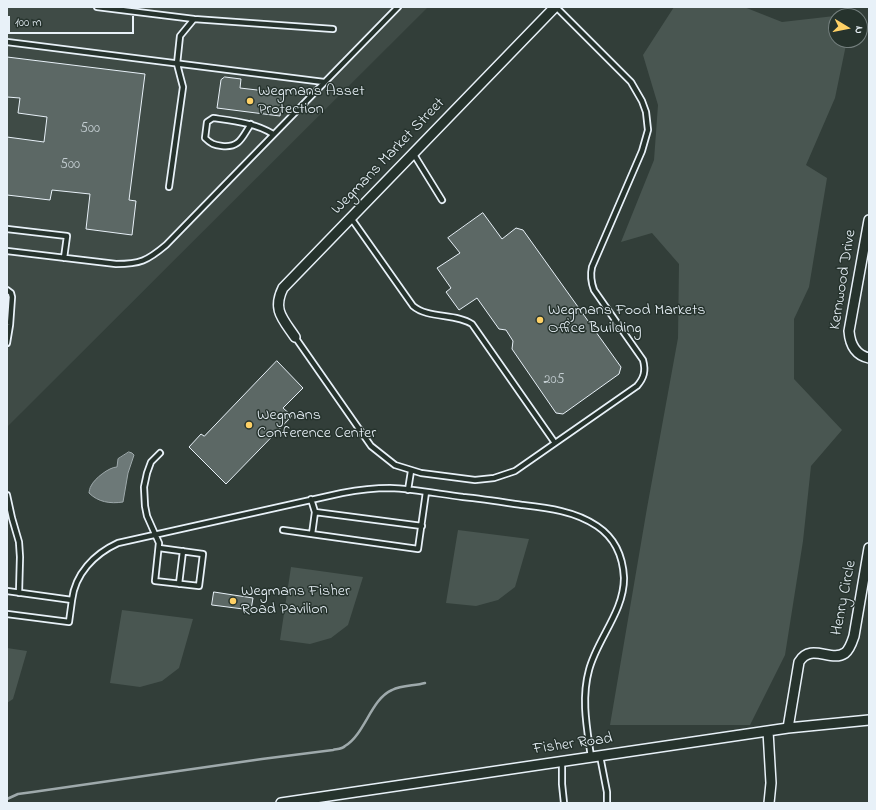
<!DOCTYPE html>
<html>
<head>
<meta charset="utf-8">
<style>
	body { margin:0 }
	#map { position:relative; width:876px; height:810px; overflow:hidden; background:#323e39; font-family:"Indie Flower",sans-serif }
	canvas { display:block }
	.frame { position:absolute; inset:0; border:8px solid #e8f1f8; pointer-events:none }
	.north { position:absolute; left:828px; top:8px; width:40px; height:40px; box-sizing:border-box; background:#26332d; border:1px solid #747f7e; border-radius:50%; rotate:100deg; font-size:11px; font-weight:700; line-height:16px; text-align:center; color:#e8f1f8 }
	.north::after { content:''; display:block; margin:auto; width:14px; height:18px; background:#ffd166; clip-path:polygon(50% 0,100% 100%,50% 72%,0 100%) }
	.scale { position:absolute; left:8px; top:16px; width:126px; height:18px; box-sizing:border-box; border:2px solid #e8f1f8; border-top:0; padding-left:5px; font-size:12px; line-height:14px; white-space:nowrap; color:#e8f1f8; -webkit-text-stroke:3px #26332d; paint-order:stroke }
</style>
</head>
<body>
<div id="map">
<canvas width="876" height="810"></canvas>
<div class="frame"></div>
<div class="north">N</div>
<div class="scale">100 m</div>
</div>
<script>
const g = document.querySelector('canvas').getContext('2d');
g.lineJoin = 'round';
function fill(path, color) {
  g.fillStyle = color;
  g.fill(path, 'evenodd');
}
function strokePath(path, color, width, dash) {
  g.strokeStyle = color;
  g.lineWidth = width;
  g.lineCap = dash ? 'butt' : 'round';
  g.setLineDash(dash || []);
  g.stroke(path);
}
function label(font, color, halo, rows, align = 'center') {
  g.font = font + ' "Indie Flower",sans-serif';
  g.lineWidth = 3;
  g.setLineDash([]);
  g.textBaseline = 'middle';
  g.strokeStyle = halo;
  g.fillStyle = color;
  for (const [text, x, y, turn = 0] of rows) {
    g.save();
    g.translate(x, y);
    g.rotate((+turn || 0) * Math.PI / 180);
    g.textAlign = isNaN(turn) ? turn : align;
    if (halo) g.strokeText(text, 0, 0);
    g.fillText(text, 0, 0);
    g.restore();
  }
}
fill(new Path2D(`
	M 7,7 L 428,7 L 7,427 Z`), '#3f4b46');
fill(new Path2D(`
	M 674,7 L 744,7 L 782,22 L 852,14 L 852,16 L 836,16 L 836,40 L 847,40 L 835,98 L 806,165 L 827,178 L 809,287 L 794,319 L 794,379 L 842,430 L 811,466 L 803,541 L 785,655 L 750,725 L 610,725 L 647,508 L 678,338 L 679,264 L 652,233 L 621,242 L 654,160 L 658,105 L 643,55 Z
	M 458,530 L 529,539 L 515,587 L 498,600 L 476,606 L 446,603 Z
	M 291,567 L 363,577 L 348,625 L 331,638 L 310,644 L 280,640 Z
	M 122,610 L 193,619 L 179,668 L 162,681 L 140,687 L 110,683 Z
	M 7,648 L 27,651 L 13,699 L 7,703 Z`), '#495651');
const water = new Path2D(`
	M 129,452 L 132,453 L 134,455 L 128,473 L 123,502 C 110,504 98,502 89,493 C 89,492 90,487 91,486 C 94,479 109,467 117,467 L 118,459 Z`);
fill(water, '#6d7978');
strokePath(water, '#9ea9ab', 1);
strokePath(new Path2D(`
	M 7,799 L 18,794 L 33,792 L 262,759 L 333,750 C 337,749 342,749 345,746 C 365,734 371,699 392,690 C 402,685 415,686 425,683`), '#9ea9ab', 2.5);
const building = new Path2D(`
	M 7,57 L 145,74 L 129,200 L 136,201 L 132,235 L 86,229 L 90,194 L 52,190 L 50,200 L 7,195 L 7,137 L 44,142 L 47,117 L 18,113 L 20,98 L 7,97 Z
	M 225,77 L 241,79 L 240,88 L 283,93 L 280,116 L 217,108 L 221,80 Z
	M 483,213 L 502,239 L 516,228 L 523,230 L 621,367 L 619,374 L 563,414 L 556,413 L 512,349 L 513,341 L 506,330 L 499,329 L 477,298 L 459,310 L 446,292 L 451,288 L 437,268 L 460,253 L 448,238 Z
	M 277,361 L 303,388 L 283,408 L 292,416 L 226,484 L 189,447 L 201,434 L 204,436 Z
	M 214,592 L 253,598 L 251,610 L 212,605 Z`);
fill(building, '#5c6865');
strokePath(building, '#e8f1f8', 1);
const service = new Path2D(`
	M 97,7 L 194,19
	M 7,42 L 324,82
	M 251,124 C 242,137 240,148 222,146 C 214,145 211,144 205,138 L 207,122 L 213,118 C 234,121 255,123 273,134
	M 413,153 L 442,200
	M 169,187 L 183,87 L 177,64 L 180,36 L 194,19 L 333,29
	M 351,218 L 413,306 C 428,319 456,313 472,324 L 555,443
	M 7,229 L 67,236 L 64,258
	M 7,251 L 116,264 C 140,264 147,261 166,245 L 398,7
	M 7,290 L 11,293 L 12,297 L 10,325 L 7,343
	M 295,337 L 371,446 L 395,465 L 421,473 L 475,480 L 494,478 L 515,471 L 637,386 C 644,378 646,371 643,360 L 594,290 C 591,282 590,276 592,267 L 642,151 L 648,130 L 646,112 L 642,101 L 631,82 L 556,7
	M 408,490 L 411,471
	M 7,495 L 12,518 L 19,542 L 20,557 L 19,593
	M 311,499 L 315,512
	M 283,530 L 418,549 L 426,492
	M 312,534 L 315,512 L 422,526
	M 159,548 L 203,554 L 199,586 L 155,581 L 159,543 L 147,516 L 145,506 L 144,487 L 147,473 L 151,462 L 160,453
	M 179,584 L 183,551
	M 7,591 L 72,600 L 69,622 L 7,614
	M 72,600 C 75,574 94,554 118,543 L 342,493 C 358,490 374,488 390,488 C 414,489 439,494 463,497 C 483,499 502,502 522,505 C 548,508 575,511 597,526 C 615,538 623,557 624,578 C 624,612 597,639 589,670 C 581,699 587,728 591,757
	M 600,756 L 607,792 L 607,803
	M 562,762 L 562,784 L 564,803`);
const minor = new Path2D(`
	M 869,220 L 849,331 C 850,344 855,355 869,358
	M 295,337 C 283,319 272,310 283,288 L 555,7
	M 788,728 L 799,662 C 811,642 831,663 845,653 C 850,649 852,642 854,636 L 869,548
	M 768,731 L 771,783 L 769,803
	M 281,803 L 788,728 L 869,720`);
strokePath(service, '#e8f1f8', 8);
strokePath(minor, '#e8f1f8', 12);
strokePath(service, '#26332d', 4.5);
strokePath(minor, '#26332d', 9);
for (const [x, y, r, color] of [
	[250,101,4,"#ffd166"],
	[540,320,4,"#ffd166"],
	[249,425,4,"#ffd166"],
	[233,601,4,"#ffd166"]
]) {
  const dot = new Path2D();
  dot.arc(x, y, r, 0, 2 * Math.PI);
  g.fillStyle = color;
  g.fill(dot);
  strokePath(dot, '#26332d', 1.5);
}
label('14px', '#c5cfd3', null, [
	["500",90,130],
	["500",70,166],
	["205",554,381]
]);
label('16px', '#e8f1f8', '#26332d', [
	["Wegmans Asset",258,92],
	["Protection",258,110],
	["Wegmans Food Markets",548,311],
	["Office Building",548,329],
	["Wegmans",257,416],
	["Conference Center",257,434],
	["Wegmans Fisher",241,592],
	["Road Pavilion",241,610]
], 'left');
label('16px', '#e8f1f8', '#26332d', [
	["Wegmans Market Street",389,157,-46],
	["Kernwood Drive",844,280,-81],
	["Henry Circle",845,598,-79],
	["Fisher Road",573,745,-8]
]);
</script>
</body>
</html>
